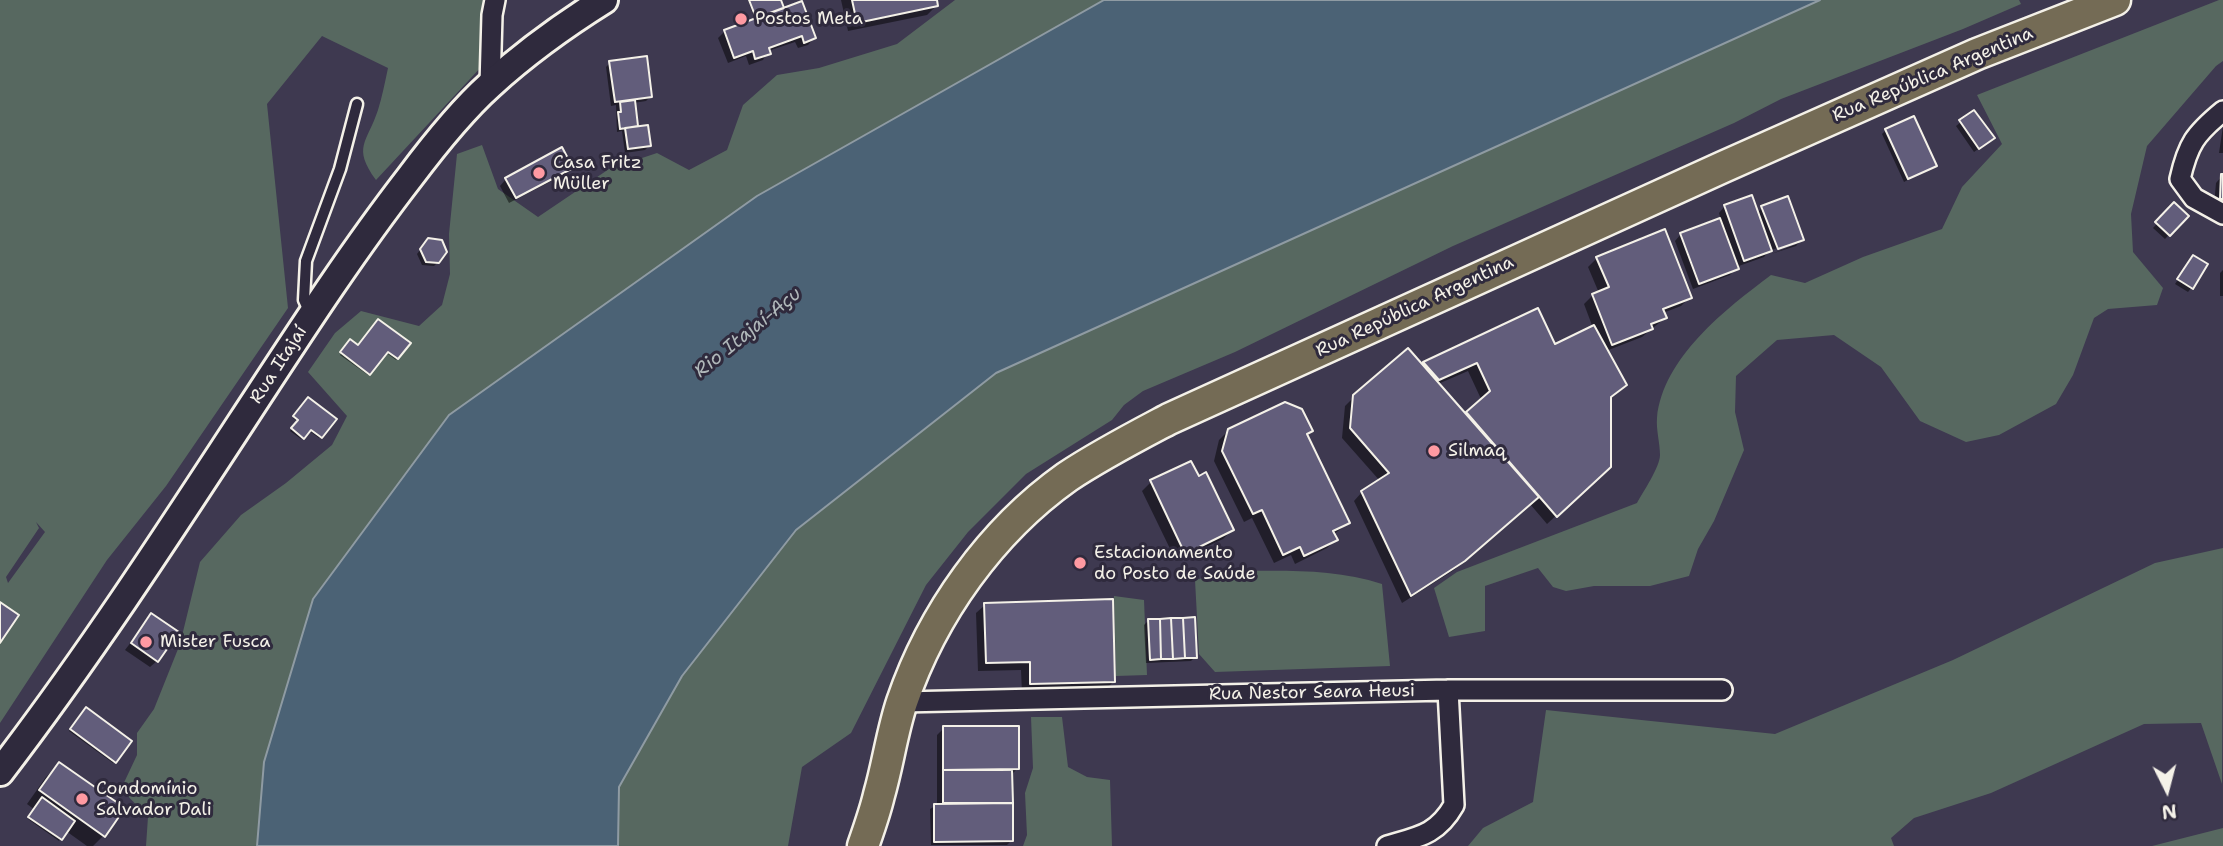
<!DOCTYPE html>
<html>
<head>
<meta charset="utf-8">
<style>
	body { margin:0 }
	#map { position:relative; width:2223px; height:846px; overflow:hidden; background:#3e3950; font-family:"Shantell Sans",sans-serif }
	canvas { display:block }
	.north { position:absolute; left:2132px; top:755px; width:70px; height:70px; -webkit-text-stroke:5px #2f2a3d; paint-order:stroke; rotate:174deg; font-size:19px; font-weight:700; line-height:28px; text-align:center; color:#f4f1e8 }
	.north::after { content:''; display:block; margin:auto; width:24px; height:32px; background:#f4f1e8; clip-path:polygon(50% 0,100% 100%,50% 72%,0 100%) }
</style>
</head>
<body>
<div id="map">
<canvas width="2223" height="846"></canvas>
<div class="north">N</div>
</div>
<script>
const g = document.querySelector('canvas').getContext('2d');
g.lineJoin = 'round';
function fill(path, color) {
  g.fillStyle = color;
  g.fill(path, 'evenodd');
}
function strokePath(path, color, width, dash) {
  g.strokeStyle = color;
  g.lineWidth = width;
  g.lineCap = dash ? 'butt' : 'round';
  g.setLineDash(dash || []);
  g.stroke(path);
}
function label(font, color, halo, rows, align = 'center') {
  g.font = font + ' "Shantell Sans",sans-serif';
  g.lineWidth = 6;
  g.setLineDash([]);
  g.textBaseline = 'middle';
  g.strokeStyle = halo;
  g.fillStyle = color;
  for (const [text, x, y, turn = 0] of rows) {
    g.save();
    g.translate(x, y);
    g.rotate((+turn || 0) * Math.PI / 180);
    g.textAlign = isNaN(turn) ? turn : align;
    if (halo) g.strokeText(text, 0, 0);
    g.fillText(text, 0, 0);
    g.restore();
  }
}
fill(new Path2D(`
	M 0,0 L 501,0 L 496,51 L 376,180 C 352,147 367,143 378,110 C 382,97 385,82 388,68 L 322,36 L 267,104 L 288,308 L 166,486 L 107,560 L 0,723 ZM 36,522 L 45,532 L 8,583 L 6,577 L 39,528 Z
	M 955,0 L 1104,0 L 757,196 L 264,762 L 257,846 L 146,846 L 148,817 L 121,789 L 137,755 L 137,733 L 154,709 L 180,644 L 200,562 L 241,515 L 286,483 L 332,445 L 347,416 L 308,372 L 335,333 L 361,311 L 419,326 L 442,305 L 450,274 L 449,234 L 457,154 L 482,145 L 498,189 L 538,217 L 609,169 L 657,153 L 689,170 L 727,150 L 743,105 L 777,75 L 819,68 L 897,44 Z
	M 1820,0 L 2019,0 L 2021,4 L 1963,29 L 1781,99 L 1734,123 L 1453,246 L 1235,352 L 1143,391 L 1124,405 L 1112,420 L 1026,474 L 968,532 L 926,585 L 851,733 L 802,767 L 788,846 L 618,846 L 619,787 L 682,676 L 796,530 L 996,373 Z
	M 2219,0 L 2223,0 L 2223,61 L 2216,66 L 2147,146 L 2131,214 L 2133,252 L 2163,288 L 2157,305 L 2108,309 L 2094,318 L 2073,375 L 2056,404 L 1999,435 L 1966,442 L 1920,421 L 1881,367 L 1834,335 L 1777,340 L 1736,376 L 1735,412 L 1744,450 L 1714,521 L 1698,549 L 1689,576 L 1650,586 L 1594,586 L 1566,591 L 1553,587 L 1538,568 L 1485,586 L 1485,631 L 1449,637 L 1434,588 L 1457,572 L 1637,503 C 1643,492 1660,467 1660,455 C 1660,443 1656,430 1657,418 C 1663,357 1726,309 1771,275 L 1805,283 L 1863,257 L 1942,229 L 1962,187 L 2002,144 L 1977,95 Z
	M 2223,548 L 2222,784 L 2201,723 L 2144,724 L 1991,793 L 1914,818 L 1891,838 L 1894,846 L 1468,846 L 1483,828 L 1533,802 L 1546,710 L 1775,734 L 1953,660 L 2155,563 Z
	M 1231,571 C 1281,571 1333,568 1382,584 L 1390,666 L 1215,672 L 1199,654 L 1195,580 Z
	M 1114,596 L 1144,600 L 1147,675 L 1116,676 Z
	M 1031,717 L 1062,717 L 1068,767 L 1087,777 L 1110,780 L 1112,846 L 1023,846 L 1027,835 L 1025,793 L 1033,768 Z
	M 2223,828 L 2223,846 L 2152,846 Z`), '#576860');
const water = new Path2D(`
	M 1104,0 L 1820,0 L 996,373 L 796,530 L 682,676 L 619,787 L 618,846 L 257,846 L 264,762 L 313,599 L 449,415 L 757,196 Z`);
fill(water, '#4b6275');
strokePath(water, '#8f9ba3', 2);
fill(new Path2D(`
	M 748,0 L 780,0 L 783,10 L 814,38 L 808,45 L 798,48 L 795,42 L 768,51 L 763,60 L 749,65 L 746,56 L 728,63 L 718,38 L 725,31 L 755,20 Z
	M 841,0 L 935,0 L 936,6 L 927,15 L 848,31 Z
	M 610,63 L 650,97 L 646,101 L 633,103 L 637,128 L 649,146 L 645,150 L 625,153 L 622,131 L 617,132 L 616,105 L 611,106 L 606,67 Z
	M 1974,112 L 1988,142 L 1974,152 L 1956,126 Z
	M 2223,126 L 2223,153 L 2219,153 Z
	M 1886,130 L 1935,165 L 1904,182 L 1882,134 Z
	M 571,167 L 565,174 L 509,203 L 500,186 L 506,179 Z
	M 2222,176 L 2223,206 L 2214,205 L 2216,183 Z
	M 2174,205 L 2187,216 L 2165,239 L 2153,228 Z
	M 1725,206 L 1757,213 L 1762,208 L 1802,239 L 1796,246 L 1771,254 L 1797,244 L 1797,241 L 1769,251 L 1764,257 L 1736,267 L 1730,275 L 1693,289 L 1675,241 L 1681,234 L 1721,220 L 1719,213 Z
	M 424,245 L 438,262 L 434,266 L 422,265 L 417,254 Z
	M 2193,257 L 2192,287 L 2188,292 L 2175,284 Z
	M 1597,258 L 1690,297 L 1681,306 L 1663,313 L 1665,318 L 1642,337 L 1606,351 L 1625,385 L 1609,399 L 1600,475 L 1547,524 L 1530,504 L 1454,570 L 1402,603 L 1354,501 L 1362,492 L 1380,481 L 1342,438 L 1345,406 L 1354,397 L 1537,311 L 1555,346 L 1593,328 L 1584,304 L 1593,295 L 1599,293 L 1588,267 ZM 1468,371 L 1482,401 L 1465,415 L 1438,384 Z
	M 2223,270 L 2223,296 L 2220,296 L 2220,273 Z
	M 350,341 L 358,347 L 408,344 L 396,360 L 385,352 L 368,375 L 340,355 Z
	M 308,399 L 334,419 L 319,438 L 308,430 L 301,439 L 290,431 L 298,422 L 293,418 Z
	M 1229,430 L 1306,435 L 1348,523 L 1333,535 L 1336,540 L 1327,548 L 1295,564 L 1291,555 L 1274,563 L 1252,518 L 1244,522 L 1214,461 L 1219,440 Z
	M 1191,463 L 1232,530 L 1223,539 L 1176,561 L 1142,491 L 1151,482 Z
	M 985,605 L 1114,681 L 1105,690 L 1022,693 L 1021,670 L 978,671 L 976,613 Z
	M 151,616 L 157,661 L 150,667 L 125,650 Z
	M 1148,621 L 1195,657 L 1191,661 L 1146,663 L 1144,625 Z
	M 86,709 L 130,741 L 113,763 L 69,731 Z
	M 944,728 L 1017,769 L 1011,775 L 1011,841 L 1007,845 L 931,845 L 930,809 L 937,805 L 937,735 Z
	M 59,764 L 104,835 L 93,846 L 87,846 L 66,831 L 59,841 L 28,819 L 35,810 L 27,804 L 46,777 Z`), '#0007');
const building = new Path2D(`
	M 749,0 L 781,0 L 784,8 L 756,18 Z
	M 852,0 L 937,0 L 938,6 L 857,23 Z
	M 802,1 L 816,38 L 804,43 L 802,36 L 769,48 L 771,54 L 755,59 L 753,51 L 734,58 L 724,30 Z
	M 647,56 L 652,97 L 615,102 L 609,61 Z
	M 635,100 L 638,126 L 620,129 L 618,112 L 621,112 L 620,102 Z
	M 1974,110 L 1995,138 L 1979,149 L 1959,120 Z
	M 1914,116 L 1937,166 L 1908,179 L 1885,129 Z
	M 648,125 L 651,146 L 628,149 L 625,128 Z
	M 562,147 L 573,168 L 516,198 L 505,178 Z
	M 2221,174 L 2223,174 L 2223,199 L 2220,199 Z
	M 1752,195 L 1772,251 L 1744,261 L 1724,205 Z
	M 1788,196 L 1804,240 L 1778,249 L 1761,206 Z
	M 2174,202 L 2189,216 L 2170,236 L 2155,222 Z
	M 1720,218 L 1739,269 L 1699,284 L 1680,233 Z
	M 1665,229 L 1692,298 L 1663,309 L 1667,318 L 1651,324 L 1653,329 L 1612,345 L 1592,294 L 1609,287 L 1596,257 Z
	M 428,238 L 442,240 L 447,252 L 439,263 L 426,262 L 420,249 Z
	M 2193,255 L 2208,264 L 2193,289 L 2177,279 Z
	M 1538,308 L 1555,344 L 1594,325 L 1627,385 L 1611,397 L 1611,467 L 1557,517 L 1466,412 L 1490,391 L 1477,363 L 1439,380 L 1423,362 Z
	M 378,319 L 411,343 L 398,359 L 388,352 L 370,375 L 340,352 L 350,339 L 358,345 Z
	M 1408,348 L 1539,497 L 1465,561 L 1411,596 L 1361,491 L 1389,473 L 1350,428 L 1353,395 Z
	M 308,397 L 337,419 L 322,438 L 311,430 L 304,439 L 291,428 L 298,420 L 293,416 Z
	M 1285,402 L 1302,409 L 1313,431 L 1307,434 L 1350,523 L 1333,531 L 1338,540 L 1304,556 L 1300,547 L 1283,555 L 1262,510 L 1253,514 L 1222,451 L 1228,429 Z
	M 1191,461 L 1199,476 L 1206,472 L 1234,530 L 1185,554 L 1150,480 Z
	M 1113,599 L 1115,682 L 1030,684 L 1030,662 L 986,663 L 984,603 Z
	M 0,602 L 19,615 L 0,643 Z
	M 151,613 L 179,632 L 158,662 L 131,643 Z
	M 1195,617 L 1197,658 L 1185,658 L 1183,618 Z
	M 1171,618 L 1173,659 L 1161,659 L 1160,619 Z
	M 1171,618 L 1183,618 L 1185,658 L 1173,659 Z
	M 1148,619 L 1160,619 L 1161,659 L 1150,660 Z
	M 86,707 L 132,741 L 116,763 L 70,729 Z
	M 943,726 L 1019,726 L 1019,769 L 943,770 Z
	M 59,762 L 125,808 L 105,837 L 39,790 Z
	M 943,770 L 1012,770 L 1013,803 L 943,803 Z
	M 42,797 L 75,821 L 62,840 L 28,817 Z
	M 1013,803 L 1013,841 L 934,842 L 934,804 Z`);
fill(building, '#625d7b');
strokePath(building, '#f4f1e8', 2);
const lane = new Path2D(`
	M 309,311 L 304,300 L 306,261 L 340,169 L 357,104`);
const street = new Path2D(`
	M 490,85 L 492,15 L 495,0
	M 2223,111 C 2195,134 2188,144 2180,179 L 2194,198 L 2223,214
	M 902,702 L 1448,690 L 1722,690
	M 1387,846 C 1418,837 1437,835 1454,805 L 1448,690`);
const secondary = new Path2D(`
	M 0,772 C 92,652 174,525 257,398 C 306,323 355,248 410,177 C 434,145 460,112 490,85 C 524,54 564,25 604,0`);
const primary = new Path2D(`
	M 863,846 C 869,829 875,812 879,795 C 888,764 892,732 902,702 C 932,614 991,531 1067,477 C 1100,455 1135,437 1169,419 L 1723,167 L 1977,54 L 2115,0`);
strokePath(lane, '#f4f1e8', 15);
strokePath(street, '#f4f1e8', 24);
strokePath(secondary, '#f4f1e8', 32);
strokePath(primary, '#f4f1e8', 35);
strokePath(lane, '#2f2a3d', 10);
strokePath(street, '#2f2a3d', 19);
strokePath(secondary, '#2f2a3d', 26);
strokePath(primary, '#746b55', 30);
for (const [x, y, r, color] of [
	[741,19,7,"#ff9aa2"],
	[539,173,7,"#ff9aa2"],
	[1434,451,7,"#ff9aa2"],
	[1080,563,7,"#ff9aa2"],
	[146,642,7,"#ff9aa2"],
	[82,799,7,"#ff9aa2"]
]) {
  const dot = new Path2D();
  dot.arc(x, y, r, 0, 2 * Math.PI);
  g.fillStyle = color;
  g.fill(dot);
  strokePath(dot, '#2f2a3d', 2.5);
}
label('18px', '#f4f1e8', '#2f2a3d', [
	["Postos Meta",755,19],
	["Casa Fritz",553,163],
	["Müller",553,184],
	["Silmaq",1448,451],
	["Estacionamento",1094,553],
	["do Posto de Saúde",1094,574],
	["Mister Fusca",160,642],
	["Condomínio",96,789],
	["Salvador Dali",96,810]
], 'left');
label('18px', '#f4f1e8', '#2f2a3d', [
	["Rua República Argentina",1933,75,-23],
	["Rua República Argentina",1415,307,-25],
	["Rua Itajaí",279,365,-57],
	["Rua Nestor Seara Heusi",1312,693,-1]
]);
label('italic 19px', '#b0b8ba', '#2f2a3d', [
	["Rio Itajaí-Açu",748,333,-39]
]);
</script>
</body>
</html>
